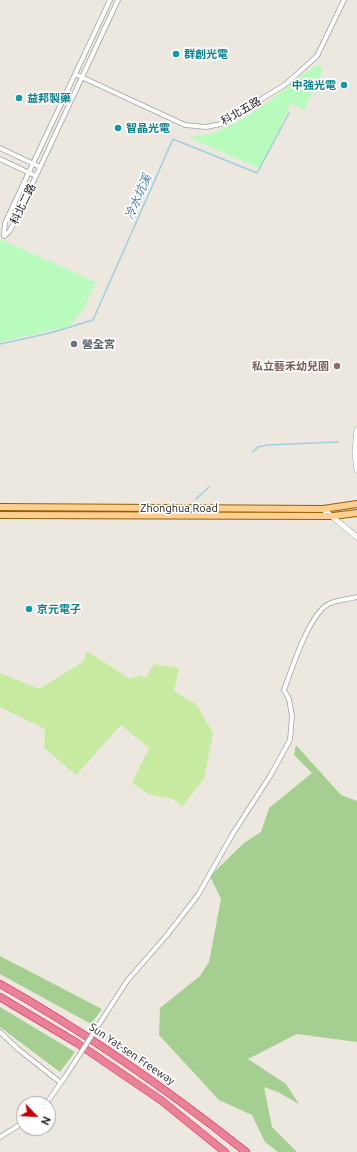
<!DOCTYPE html>
<html>
<head>
<meta charset="utf-8">
<style>
	body { margin:0 }
	#map { position:relative; width:357px; height:1152px; overflow:hidden; background:#ede8df; font-family:Ubuntu,sans-serif }
	canvas { display:block }
	.north { position:absolute; left:16px; top:1096px; width:40px; height:40px; box-sizing:border-box; background:#fff; border:1px solid #a4a4a4; border-radius:50%; rotate:115deg; font-size:11px; font-weight:700; line-height:16px; text-align:center; color:#1b1b1b }
	.north::after { content:''; display:block; margin:auto; width:14px; height:18px; background:#c50002; clip-path:polygon(50% 0,100% 100%,50% 72%,0 100%) }
</style>
</head>
<body>
<div id="map">
<canvas width="357" height="1152"></canvas>
<div class="north">N</div>
</div>
<script>
const g = document.querySelector('canvas').getContext('2d');
g.lineJoin = 'round';
function fill(path, color) {
  g.fillStyle = color;
  g.fill(path, 'evenodd');
}
function strokePath(path, color, width, dash) {
  g.strokeStyle = color;
  g.lineWidth = width;
  g.lineCap = dash ? 'butt' : 'round';
  g.setLineDash(dash || []);
  g.stroke(path);
}
function label(font, color, halo, rows, align = 'center') {
  g.font = font + ' Ubuntu,"Noto Sans TC",sans-serif';
  g.lineWidth = 3.5;
  g.setLineDash([]);
  g.textBaseline = 'middle';
  g.strokeStyle = halo;
  g.fillStyle = color;
  for (const [text, x, y, turn = 0] of rows) {
    g.save();
    g.translate(x, y);
    g.rotate((+turn || 0) * Math.PI / 180);
    g.textAlign = isNaN(turn) ? turn : align;
    if (halo) g.strokeText(text, 0, 0);
    g.fillText(text, 0, 0);
    g.restore();
  }
}
fill(new Path2D(`
	M 87,651 L 130,679 L 140,675 L 146,678 L 154,664 L 179,668 L 174,691 L 196,704 L 213,733 L 204,779 L 182,806 L 173,799 L 148,794 L 132,783 L 149,748 L 121,725 L 76,775 L 44,748 L 45,729 L 0,707 L 0,673 L 39,689 L 83,662 Z`), '#c6eba1');
fill(new Path2D(`
	M 296,745 L 341,795 L 357,801 L 357,1042 L 297,1034 L 248,1059 L 286,1084 L 299,1104 L 278,1092 L 264,1087 L 272,1127 L 297,1152 L 278,1152 L 265,1142 L 252,1115 L 219,1100 L 159,1035 L 160,1008 L 200,976 L 209,962 L 221,899 L 210,876 L 244,843 L 261,832 L 269,808 L 312,773 L 294,755 Z
	M 0,956 L 102,1009 L 91,1024 L 0,974 Z
	M 0,1007 L 75,1052 L 60,1072 L 0,1027 Z`), '#a4cf91');
fill(new Path2D(`
	M 318,64 L 323,70 L 304,110 L 291,103 L 261,169 L 188,137 C 196,136 205,136 213,133 C 253,118 284,88 318,64 Z
	M 0,239 L 96,282 L 84,308 L 70,326 L 0,342 Z`), '#b8fbbc');
strokePath(new Path2D(`
	M 0,344 L 50,333 L 93,320 L 173,139 L 257,173 L 289,113
	M 253,452 L 258,447 L 267,445 L 338,442
	M 196,499 L 209,487`), '#9dcfdd', 1.5);
const minor = new Path2D(`
	M 75,74 L 185,125 L 206,127 L 221,124 L 286,84 L 317,56 L 344,0
	M 0,148 L 40,167
	M 0,159 L 36,176
	M 4,236 L 9,232 L 15,221 L 118,0
	M 4,236 L 5,223 L 110,0
	M 105,1015 L 127,981 L 167,935 L 198,895 L 232,835 L 270,776 L 290,740 L 292,716 L 289,699 L 284,690 C 293,666 305,627 322,609 C 330,600 346,600 357,597
	M 0,1032 L 18,1049 L 61,1083
	M 46,1104 L 67,1074
	M 0,1137 L 24,1122`);
const tertiary = new Path2D(`
	M 357,430 L 355,452 L 357,470
	M 323,509 L 357,537`);
const primary = new Path2D(`
	M 0,507 L 323,509 L 357,504
	M 0,515 L 333,516 L 357,513`);
const motorway = new Path2D(`
	M 0,984 C 87,1033 168,1090 246,1152
	M 0,997 L 77,1043 L 162,1101 L 225,1152`);
strokePath(minor, '#a2a2a2', 5.5);
strokePath(tertiary, '#a2a2a2', 6);
strokePath(primary, '#916000', 8);
strokePath(motorway, '#dc1b5f', 8);
strokePath(minor, '#fff', 4);
strokePath(tertiary, '#fff', 5);
strokePath(primary, '#ffcf92', 6);
strokePath(motorway, '#ea8296', 7);
const minorBridge = new Path2D(`
	M 67,1074 L 105,1015`);
strokePath(minorBridge, '#a2a2a2', 5.5, []);
strokePath(minorBridge, '#fff', 4);
for (const [x, y, r, color] of [
	[176,54,4,"#0f9aa8"],
	[344,85,4,"#0f9aa8"],
	[19,98,4,"#0f9aa8"],
	[118,128,4,"#0f9aa8"],
	[74,344,4,"#6b7280"],
	[337,366,4,"#8d6e63"],
	[29,609,4,"#0f9aa8"]
]) {
  const dot = new Path2D();
  dot.arc(x, y, r, 0, 2 * Math.PI);
  g.fillStyle = color;
  g.fill(dot);
  strokePath(dot, '#fff', 1.5);
}
label('bold 11px', '#0d838f', '#fff', [
	["群創光電",184,54],
	["中強光電",336,85,"right"],
	["益邦製藥",27,98],
	["智晶光電",126,128],
	["京元電子",37,609]
], 'left');
label('11px', '#1b1b1b', '#fff', [
	["科北五路",241,111,-30],
	["科北二路",23,204,-64],
	["Zhonghua Road",179,508],
	["Sun Yat-sen Freeway",132,1054,34]
]);
label('bold 11px', '#5b616d', '#fff', [
	["營全宮",82,344]
], 'left');
label('bold 11px', '#785e54', '#fff', [
	["私立藝禾幼兒園",329,366]
], 'right');
label('italic 12px', '#447aad', '#fff', [
	["冷水坑溪",138,197,-66]
]);
</script>
</body>
</html>
